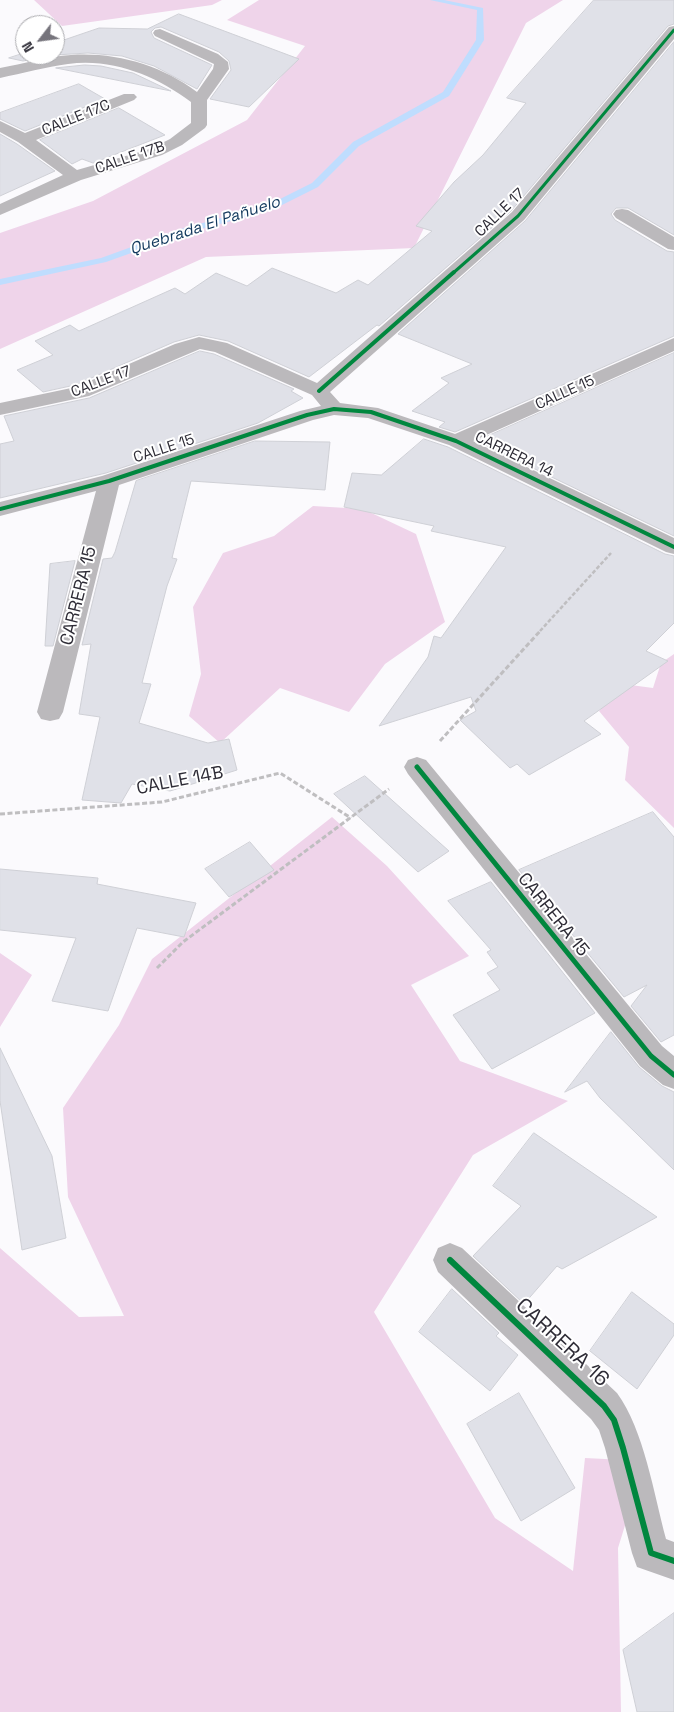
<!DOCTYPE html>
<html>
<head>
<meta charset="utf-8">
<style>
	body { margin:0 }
	#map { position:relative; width:674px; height:1712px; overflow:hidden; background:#fbfafd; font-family:"Space Grotesk",sans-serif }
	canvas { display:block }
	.north { position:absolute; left:15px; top:15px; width:50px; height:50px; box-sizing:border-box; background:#fff; border:1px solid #ababaf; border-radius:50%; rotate:240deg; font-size:14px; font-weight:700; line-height:20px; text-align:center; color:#2e2c36 }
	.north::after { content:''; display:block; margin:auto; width:18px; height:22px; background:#76747c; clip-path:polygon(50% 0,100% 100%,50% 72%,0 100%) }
</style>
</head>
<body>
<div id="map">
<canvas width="674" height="1712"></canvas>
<div class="north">N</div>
</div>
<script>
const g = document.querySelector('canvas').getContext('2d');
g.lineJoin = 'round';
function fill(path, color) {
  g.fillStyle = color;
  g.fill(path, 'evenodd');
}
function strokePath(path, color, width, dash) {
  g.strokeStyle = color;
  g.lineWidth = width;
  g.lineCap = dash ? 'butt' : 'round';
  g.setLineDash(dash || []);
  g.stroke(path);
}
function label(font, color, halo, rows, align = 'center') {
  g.font = font + ' "Space Grotesk",sans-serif';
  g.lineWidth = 4;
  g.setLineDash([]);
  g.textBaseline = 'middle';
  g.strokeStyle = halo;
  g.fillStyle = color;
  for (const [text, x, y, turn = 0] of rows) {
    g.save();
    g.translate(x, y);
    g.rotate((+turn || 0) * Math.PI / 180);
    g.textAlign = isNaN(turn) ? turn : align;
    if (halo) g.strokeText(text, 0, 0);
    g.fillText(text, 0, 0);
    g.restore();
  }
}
fill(new Path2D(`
	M 34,0 L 222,0 L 212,5 L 62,26 Z
	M 259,0 L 563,0 L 526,23 L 414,248 L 206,257 L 0,349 L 0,233 L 93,201 L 247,120 L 305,46 L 227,20 Z
	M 313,506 L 363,509 L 416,534 L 445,622 L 385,664 L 349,712 L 280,688 L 220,743 L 189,716 L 201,674 L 193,607 L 223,553 L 274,536 Z
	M 674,654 L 674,828 L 625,780 L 629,747 L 599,711 L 623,684 L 653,688 L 661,663 Z
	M 332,817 L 387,866 L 469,956 L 411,985 L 460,1061 L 568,1101 L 473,1155 L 374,1312 L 495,1518 L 573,1571 L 585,1458 L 645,1461 L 618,1548 L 621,1712 L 0,1712 L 0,1248 L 79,1317 L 124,1316 L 68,1197 L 63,1108 L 119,1025 L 152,959 Z
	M 0,953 L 32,975 L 0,1027 Z`), '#efd4ea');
fill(new Path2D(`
	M 430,0 L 444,0 L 483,8 L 484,40 L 449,96 L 359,146 L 318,187 L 272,210 L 190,232 L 106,262 L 0,285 L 0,279 L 101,258 L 184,228 L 266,206 L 312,183 L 353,142 L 443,92 L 476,40 L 477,10 Z`), '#bfddfe');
const building = new Path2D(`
	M 594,0 L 674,0 L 674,24 L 668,26 L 511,211 L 379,326 L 377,325 L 309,377 L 228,341 L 199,335 L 174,342 L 75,385 L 43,392 L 17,370 L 53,355 L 35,341 L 70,325 L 79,331 L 175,288 L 185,294 L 216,273 L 247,286 L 272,268 L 336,293 L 358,280 L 368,285 L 432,231 L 416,226 L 454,182 L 483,155 L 526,103 L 507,98 Z
	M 179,14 L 299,59 L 249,107 L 210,99 L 231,70 L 229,61 L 219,52 L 161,27 L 155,28 L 151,32 L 154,38 L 212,65 L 197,89 L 154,66 L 122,56 L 88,53 L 55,55 L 55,43 L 99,28 L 147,29 Z
	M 674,42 L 674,235 L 628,208 L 616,208 L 611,214 L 615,220 L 667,251 L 674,252 L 674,336 L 455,432 L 439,427 L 445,422 L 412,411 L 449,383 L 441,378 L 472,364 L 398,334 L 525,221 Z
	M 25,53 L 25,55 L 53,55 L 23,61 L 9,58 Z
	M 85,65 L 101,66 L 133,73 L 171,91 L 56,68 Z
	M 79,84 L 105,99 L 25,131 L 0,119 L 0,113 Z
	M 119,108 L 165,135 L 93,163 L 82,159 L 72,164 L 40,140 Z
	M 0,134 L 17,144 L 55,171 L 0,196 Z
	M 200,351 L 214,354 L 294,389 L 291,391 L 303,398 L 258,423 L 106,473 L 0,498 L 0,444 L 14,441 L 4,416 L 89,398 Z
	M 674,353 L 674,536 L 477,441 Z
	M 424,439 L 448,447 L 665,554 L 674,556 L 674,623 L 646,651 L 668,661 L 584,721 L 601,734 L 529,775 L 517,764 L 510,768 L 460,720 L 476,711 L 471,697 L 379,726 L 428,657 L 434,636 L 441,638 L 506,547 L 431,531 L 434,526 L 344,507 L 352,473 L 381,475 Z
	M 255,441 L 330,442 L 325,490 L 191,481 L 172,558 L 177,559 L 167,586 L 142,683 L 151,684 L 139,723 L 208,743 L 229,739 L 237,770 L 170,791 L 132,784 L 121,803 L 82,800 L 100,717 L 79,714 L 91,644 L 82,645 L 103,559 L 112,558 L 115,552 L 136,481 Z
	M 75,561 L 53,646 L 45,646 L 50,564 Z
	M 365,776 L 449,851 L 418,872 L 334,794 Z
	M 653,812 L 674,837 L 674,1035 L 661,1042 L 631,1006 L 647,985 L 624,997 L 519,870 Z
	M 250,842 L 274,870 L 229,897 L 205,869 Z
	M 0,869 L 98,878 L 97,884 L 196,903 L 184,937 L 137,928 L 108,1011 L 52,1001 L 76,938 L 0,930 Z
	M 491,882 L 595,1013 L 492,1069 L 453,1015 L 500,990 L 487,973 L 498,967 L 487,952 L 491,950 L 448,901 Z
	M 611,1032 L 639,1067 L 662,1086 L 674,1092 L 674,1170 L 600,1098 L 587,1081 L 565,1092 Z
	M 0,1048 L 52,1156 L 66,1238 L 22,1250 L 0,1101 Z
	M 534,1133 L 657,1217 L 562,1269 L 557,1266 L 524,1304 L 473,1256 L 521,1206 L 493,1186 Z
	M 452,1289 L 499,1333 L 496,1336 L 518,1355 L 490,1391 L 419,1332 Z
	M 632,1292 L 674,1324 L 674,1335 L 637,1389 L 590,1351 Z
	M 519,1393 L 575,1488 L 521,1521 L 467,1424 Z
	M 674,1613 L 674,1712 L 637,1712 L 623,1650 Z`);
fill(building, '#e0e1e8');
strokePath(building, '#cfd0d6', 1);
strokePath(new Path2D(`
	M 540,631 L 611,553`), '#bfbec0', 2.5, [4, 2]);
strokePath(new Path2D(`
	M 440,741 L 541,630
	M 0,814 L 162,802 L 280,773 L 351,818
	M 157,968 L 183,942 L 389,789`), '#bfbec0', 3, [5, 2.5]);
fill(new Path2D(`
	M 674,26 L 674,39 L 524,220 L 330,392 L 340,403 L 378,408 L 455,434 L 674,338 L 674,351 L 473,441 L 674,538 L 674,554 L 666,552 L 449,445 L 368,418 L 334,415 L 313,420 L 119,485 L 63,712 L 59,719 L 50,721 L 41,719 L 37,712 L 96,491 L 0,516 L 0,502 L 102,476 L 300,411 L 321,406 L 312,395 L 215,352 L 200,349 L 89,396 L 0,415 L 0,403 L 76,387 L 175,344 L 199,337 L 227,343 L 317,383 L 512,212 L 669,27 Z
	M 160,29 L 218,54 L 228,62 L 229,69 L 207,100 L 207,125 L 205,128 L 182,145 L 162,155 L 81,180 L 0,215 L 0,204 L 63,175 L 18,142 L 0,132 L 0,121 L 25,133 L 124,94 L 134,94 L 137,97 L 134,100 L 36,140 L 77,170 L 150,149 L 170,139 L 191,123 L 191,102 C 156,76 113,58 68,64 C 46,67 23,73 0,78 L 0,68 C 23,64 48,56 71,55 C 116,52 161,65 197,92 L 213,69 L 214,64 L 155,36 L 153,33 L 155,30 Z
	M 622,209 L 628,210 L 674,237 L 674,250 L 668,249 L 616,218 L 613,214 L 616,210 Z
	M 417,757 L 426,760 L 662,1046 L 674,1056 L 674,1089 L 663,1085 L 640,1066 L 408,774 L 404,767 L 408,760 Z
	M 450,1243 L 462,1248 L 617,1393 C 644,1430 654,1494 666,1539 L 674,1542 L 674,1580 L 637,1567 L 632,1553 L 605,1448 L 599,1430 L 591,1419 L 438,1272 L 433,1260 L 438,1248 Z`), '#bbb9bc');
strokePath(new Path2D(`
	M 452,274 L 518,216 L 674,30`), '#00873e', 3);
strokePath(new Path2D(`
	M 319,391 L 454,272
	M 0,509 L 109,481 L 307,415 L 334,409 L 371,412 L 456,441 L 674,547`), '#00873e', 4);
strokePath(new Path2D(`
	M 417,767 L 651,1056 L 674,1075`), '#00873e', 5);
strokePath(new Path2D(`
	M 450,1260 L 604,1406 L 614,1420 L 623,1448 L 651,1553 L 674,1561`), '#00873e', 6);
label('15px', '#2e2c36', '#fff', [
	["CALLE 17C",76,118,-22],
	["CALLE 17B",130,158,-19],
	["CALLE 17",500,213,-44],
	["CALLE 17",101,382,-21],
	["CALLE 15",565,393,-24],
	["CALLE 15",164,449,-18],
	["CARRERA 14",514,455,26]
]);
label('italic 16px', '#10375c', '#fff', [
	["Quebrada El Pañuelo",205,226,-18]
]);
label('18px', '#2e2c36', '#fff', [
	["CARRERA 15",79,596,-76],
	["CALLE 14B",180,781,-11],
	["CARRERA 15",553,915,51]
]);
label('21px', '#2e2c36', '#fff', [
	["CARRERA 16",562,1343,43]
]);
</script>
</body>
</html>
